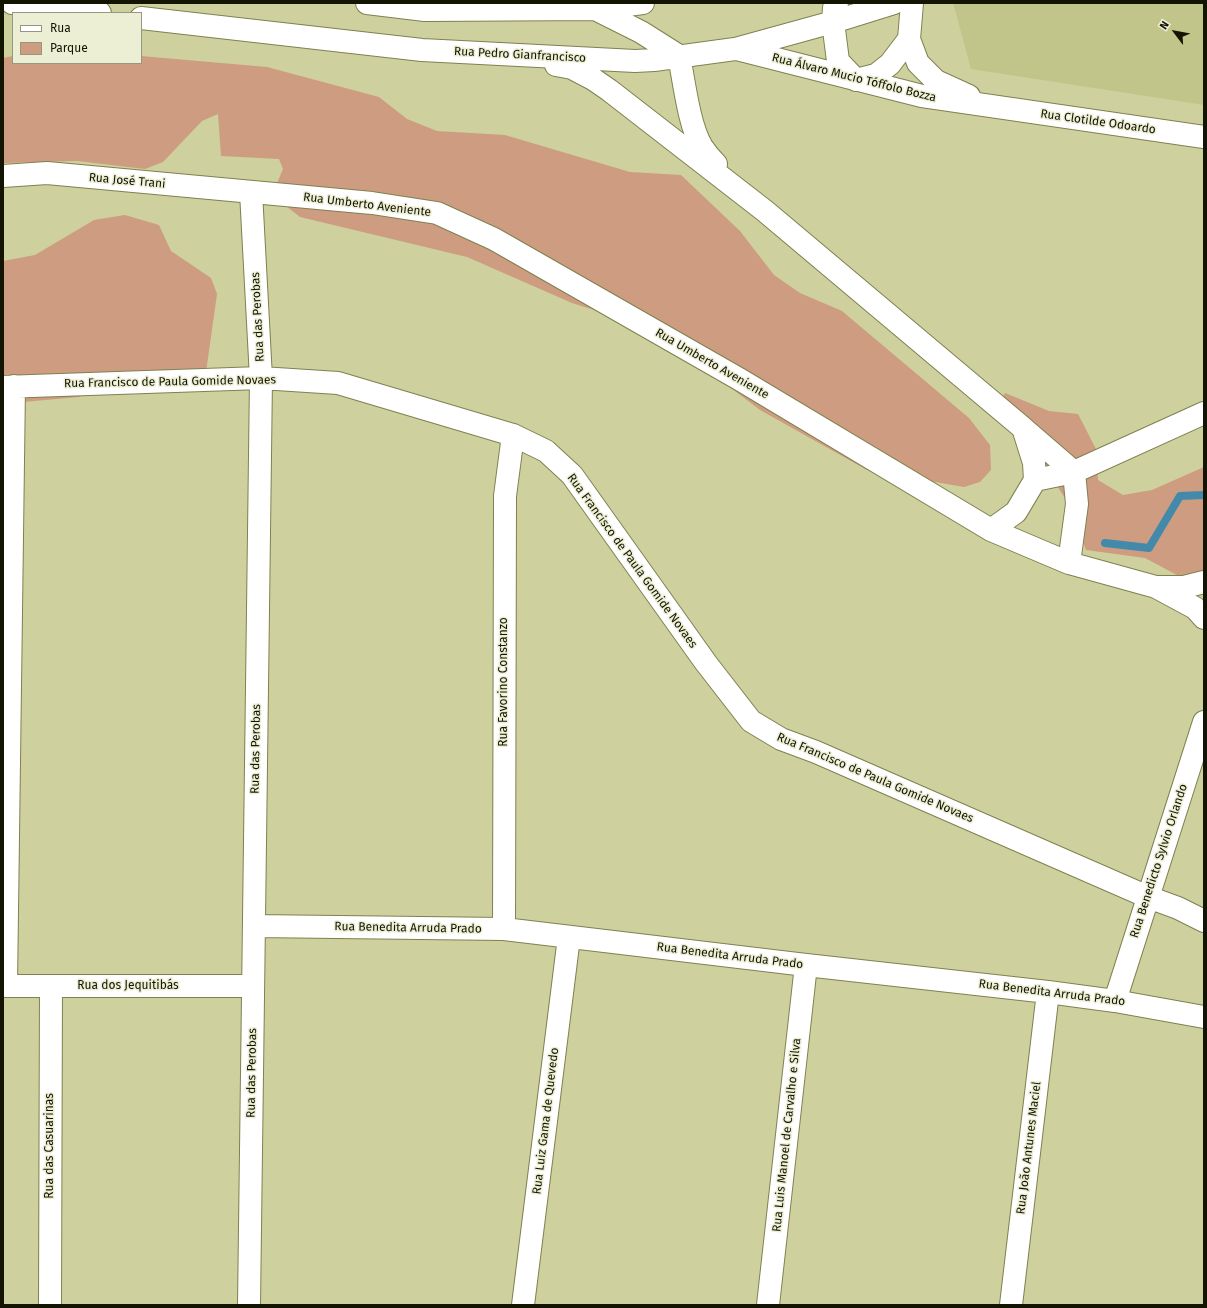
<!DOCTYPE html>
<html>
<head>
<meta charset="utf-8">
<style>
	body { margin:0 }
	#map { position:relative; width:1207px; height:1308px; overflow:hidden; background:#ced19d; font-family:"Fira Sans",sans-serif }
	canvas { display:block }
	.frame { position:absolute; inset:0; border:4px solid #141403; pointer-events:none }
	.legend { position:absolute; left:12px; top:12px; width:130px; height:52px; box-sizing:border-box; background:#edefd5; border:1px solid #969781; margin:0; padding:5px 7px; list-style:none; font-size:12px; color:#141403 }
	.legend li { display:flex; align-items:center; gap:8px; height:20px }
	.legend b { width:20px; border:1px solid #969781 }
	.north { position:absolute; left:1155px; top:12px; width:40px; height:40px; -webkit-text-stroke:3px #edefd5; paint-order:stroke; rotate:302deg; font-size:11px; font-weight:700; line-height:16px; text-align:center; color:#141403 }
	.north::after { content:''; display:block; margin:auto; width:14px; height:18px; background:#141403; clip-path:polygon(50% 0,100% 100%,50% 72%,0 100%) }
</style>
</head>
<body>
<div id="map">
<canvas width="1207" height="1308"></canvas>
<div class="frame"></div>
<ul class="legend">
<li><b style="height:5px;background:#fff"></b>Rua</li>
<li><b style="height:11px;background:#ce9c81"></b>Parque</li>
</ul>
<div class="north">N</div>
</div>
<script>
const g = document.querySelector('canvas').getContext('2d');
g.lineJoin = 'round';
function fill(path, color) {
  g.fillStyle = color;
  g.fill(path, 'evenodd');
}
function strokePath(path, color, width, dash) {
  g.strokeStyle = color;
  g.lineWidth = width;
  g.lineCap = dash ? 'butt' : 'round';
  g.setLineDash(dash || []);
  g.stroke(path);
}
function label(font, color, halo, rows, align = 'center') {
  g.font = font + ' "Fira Sans",sans-serif';
  g.lineWidth = 3;
  g.setLineDash([]);
  g.textBaseline = 'middle';
  g.strokeStyle = halo;
  g.fillStyle = color;
  for (const [text, x, y, turn = 0] of rows) {
    g.save();
    g.translate(x, y);
    g.rotate((+turn || 0) * Math.PI / 180);
    g.textAlign = isNaN(turn) ? turn : align;
    if (halo) g.strokeText(text, 0, 0);
    g.fillText(text, 0, 0);
    g.restore();
  }
}
fill(new Path2D(`
	M 953,3 L 1204,3 L 1204,105 L 971,69 Z`), '#c2c58a');
fill(new Path2D(`
	M 13,56 L 13,63 L 141,63 L 141,56 L 267,67 L 379,97 L 407,119 L 437,131 L 505,135 L 630,172 L 681,175 L 740,231 L 774,275 L 800,293 L 842,311 L 969,418 L 990,445 L 991,470 L 980,482 L 964,487 L 867,470 L 760,410 L 652,328 L 572,303 L 467,257 L 300,217 L 272,195 L 283,169 L 279,159 L 221,156 L 218,114 L 202,121 L 163,162 L 145,169 L 77,161 L 3,163 L 3,58 Z
	M 125,215 L 159,225 L 171,251 L 211,278 L 217,294 L 206,372 L 132,375 L 79,397 L 23,402 L 3,394 L 3,261 L 35,255 L 94,220 Z
	M 1005,393 L 1049,411 L 1078,414 L 1096,449 L 1098,480 L 1123,495 L 1152,490 L 1204,467 L 1204,583 L 1192,583 L 1145,558 L 1086,550 L 1070,506 L 1001,399 Z`), '#ce9c81');
strokePath(new Path2D(`
	M 1105,543 L 1149,548 L 1180,496 L 1204,495`), '#438aaa', 8);
const minor = new Path2D(`
	M 12,3 L 100,13
	M 367,3 L 425,10 L 595,9 L 643,3
	M 837,3 L 834,8 L 833,22 L 838,61 L 856,80 L 876,75 L 890,64 L 909,39
	M 912,3 L 909,39 L 918,63 L 936,81 L 969,96
	M 595,9 L 641,32 L 679,56
	M 141,18 L 422,50 L 635,61 L 654,60 L 735,49 L 833,22 L 894,3
	M 737,49 L 922,96 L 1204,137
	M 679,56 C 684,81 689,126 702,147 C 706,153 711,159 716,164
	M 556,65 L 572,68 L 593,79 L 609,90 L 765,211 L 1023,428
	M 3,176 L 47,173 L 372,203 L 437,213 L 494,239 L 739,379 L 991,530 L 1069,563 L 1156,587 L 1195,608 L 1204,618
	M 3,387 L 261,378 L 338,383 L 513,435 L 546,451 L 572,475 L 706,663 L 751,721 L 781,739 L 816,752 L 1148,897 L 1178,908 L 1204,921
	M 1035,480 L 1074,472 L 1204,413
	M 991,530 L 1016,512 L 1035,480 L 1034,463 L 1023,428 L 1074,472 L 1077,504 L 1069,563
	M 1158,587 L 1184,587 L 1204,582
	M 254,926 L 504,929 L 806,965 L 1048,992 L 1115,1001 L 1204,1017
	M 504,929 L 505,496 L 513,435
	M 3,986 L 253,986
	M 6,986 L 14,386
	M 1115,1001 L 1204,722
	M 50,1305 L 51,986
	M 249,1305 L 261,378 L 251,192
	M 523,1305 L 569,937
	M 768,1305 L 806,965
	M 1011,1305 L 1048,992`);
strokePath(minor, '#7f8150', 24);
strokePath(minor, '#fff', 22);
label('12px', '#141403', '#edefd5', [
	["Rua Pedro Gianfrancisco",520,55,3],
	["Rua Álvaro Mucio Tóffolo Bozza",854,78,14],
	["Rua Clotilde Odoardo",1098,122,8],
	["Rua José Trani",127,181,5],
	["Rua Umberto Aveniente",367,205,7],
	["Rua das Perobas",258,317,-93],
	["Rua Umberto Aveniente",712,364,30],
	["Rua Francisco de Paula Gomide Novaes",170,382,-1],
	["Rua Francisco de Paula Gomide Novaes",632,561,54],
	["Rua Favorino Constanzo",504,682,-90],
	["Rua das Perobas",256,749,-89],
	["Rua Francisco de Paula Gomide Novaes",875,778,23],
	["Rua Benedicto Sylvio Orlando",1159,861,-72],
	["Rua Benedita Arruda Prado",408,928,1],
	["Rua Benedita Arruda Prado",730,956,7],
	["Rua dos Jequitibás",128,986],
	["Rua Benedita Arruda Prado",1052,993,7],
	["Rua das Perobas",252,1073,-89],
	["Rua Luiz Gama de Quevedo",546,1121,-83],
	["Rua Luis Manoel de Carvalho e Silva",787,1135,-84],
	["Rua das Casuarinas",50,1146,-90],
	["Rua João Antunes Maciel",1029,1148,-83]
]);
</script>
</body>
</html>
